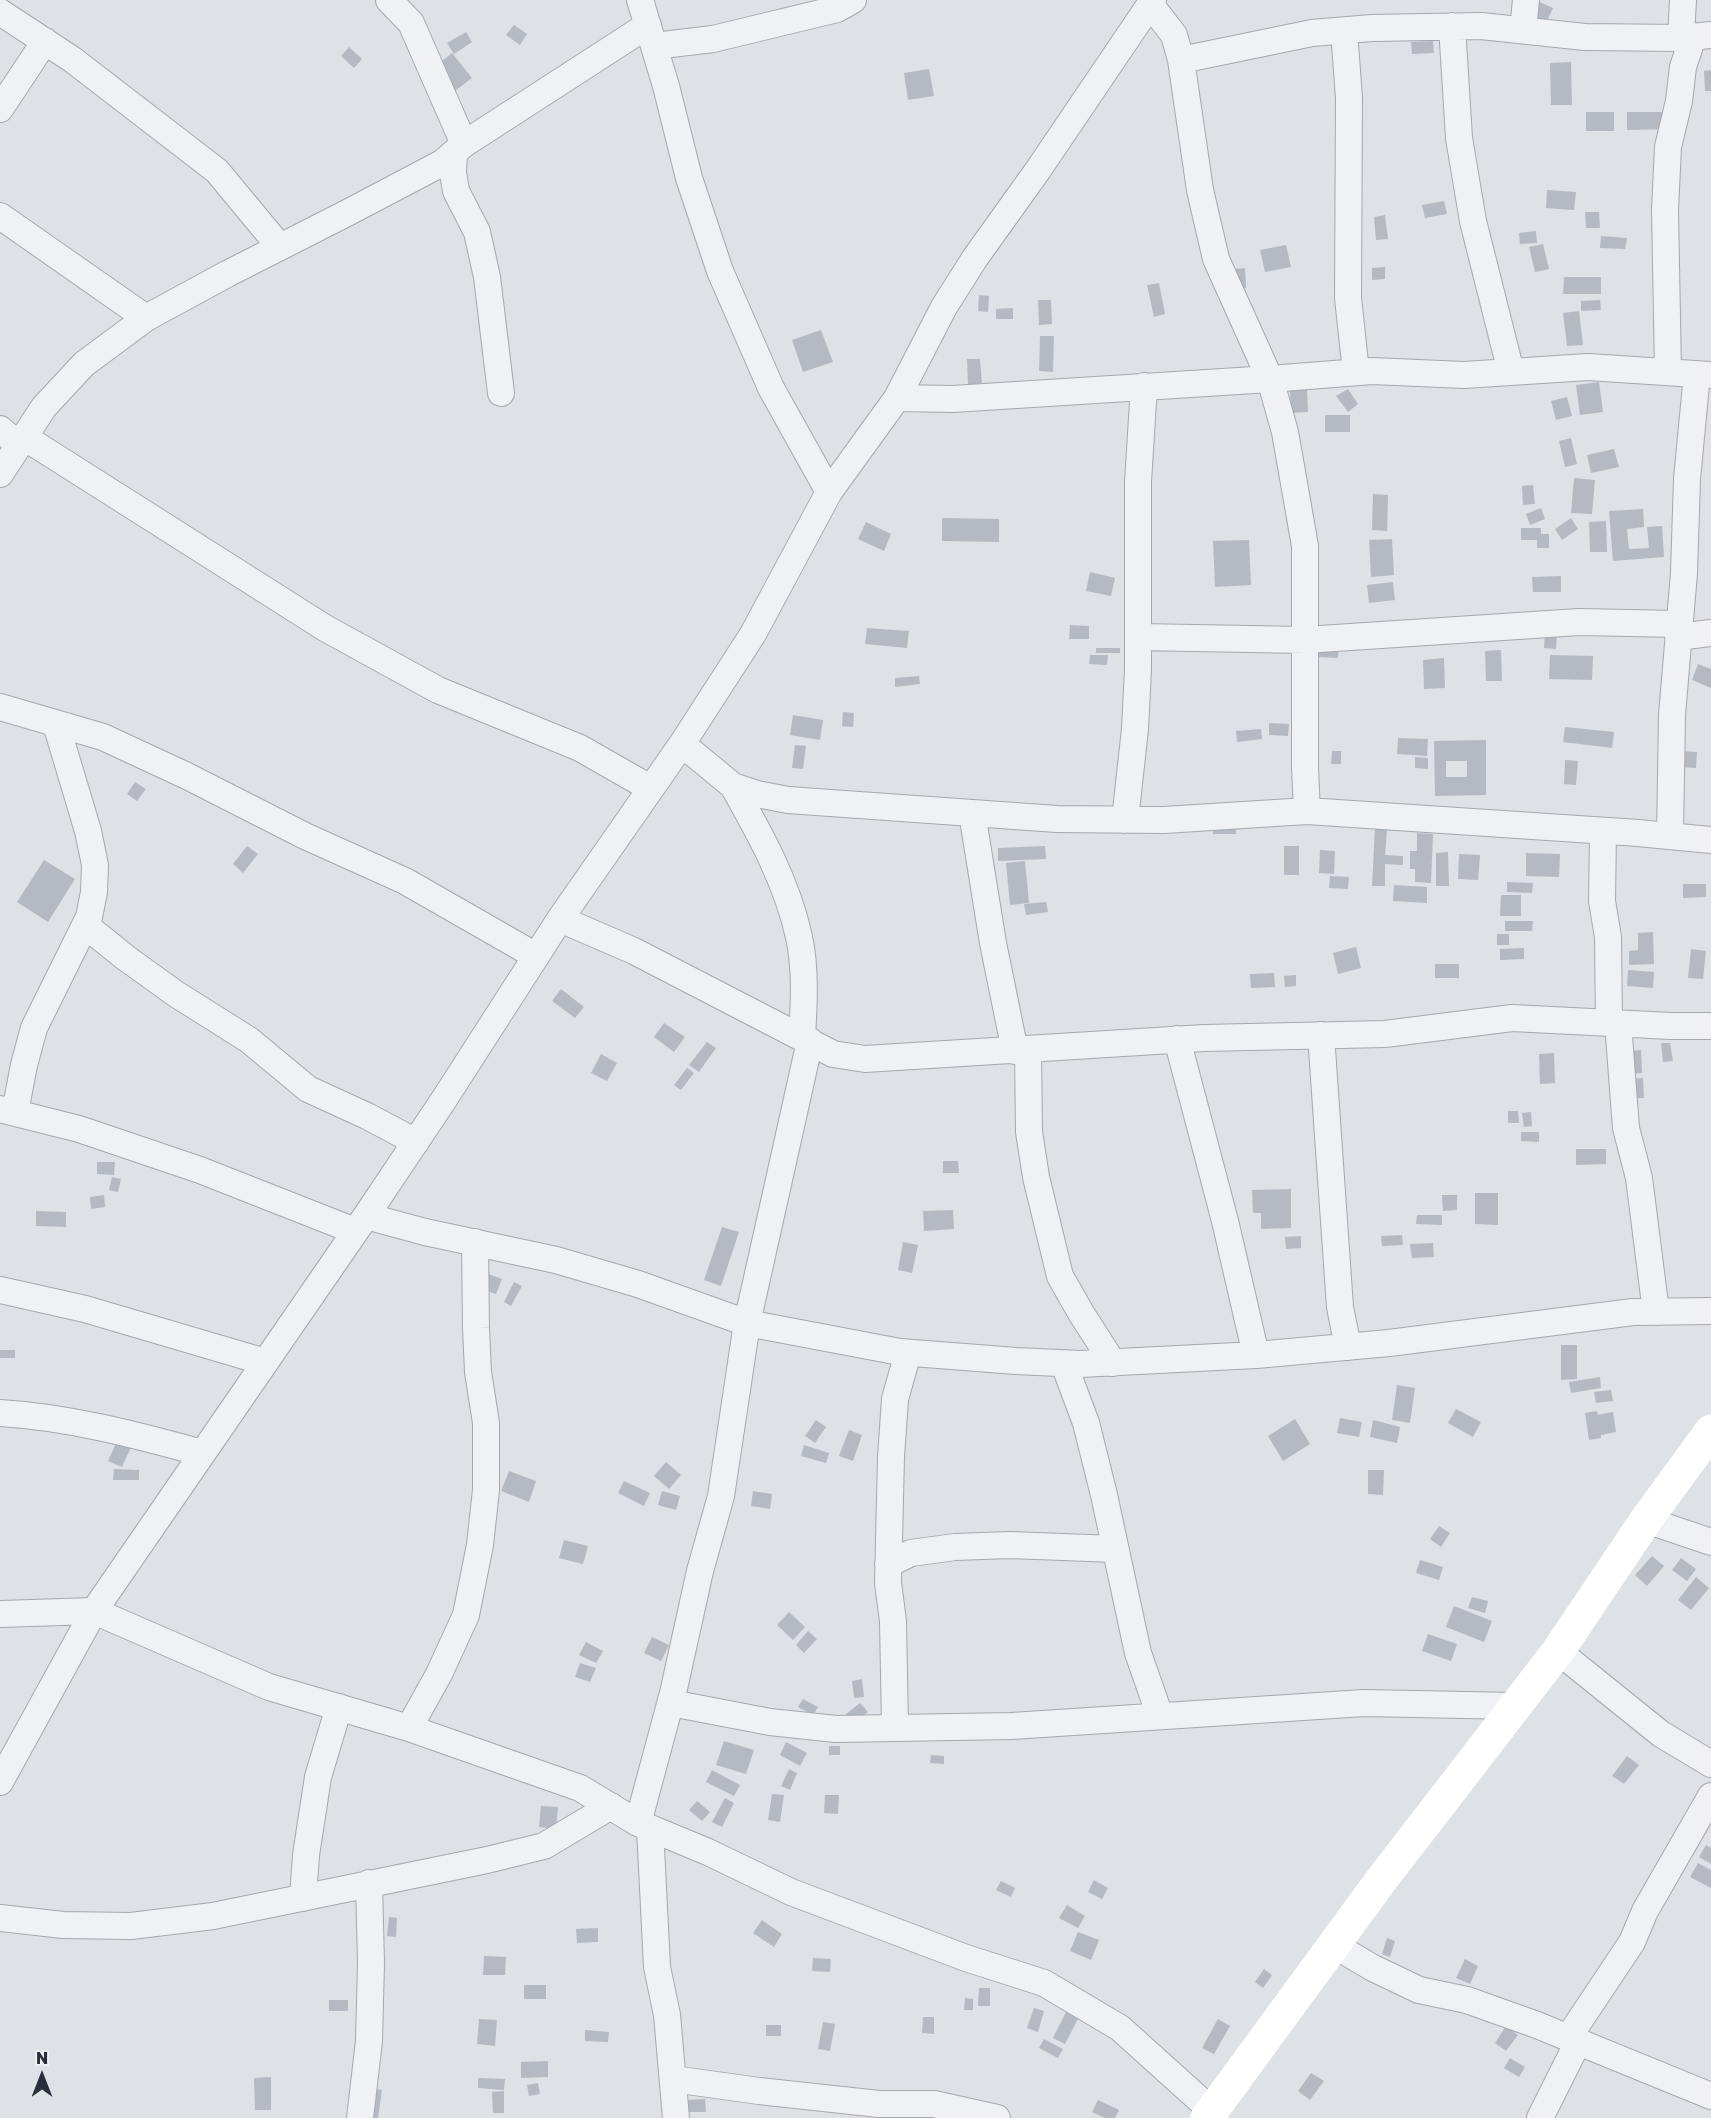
<!DOCTYPE html>
<html>
<head>
<meta charset="utf-8">
<style>
	body { margin:0 }
	#map { position:relative; width:1711px; height:2118px; overflow:hidden; background:#dee1e6; font-family:"Golos Text",sans-serif }
	canvas { display:block }
	.north { position:absolute; left:12px; top:2046px; width:60px; height:60px; -webkit-text-stroke:4px #edeff3; paint-order:stroke; rotate:0deg; font-size:16px; font-weight:700; line-height:24px; text-align:center; color:#292f3a }
	.north::after { content:''; display:block; margin:auto; width:21px; height:27px; background:#292f3a; clip-path:polygon(50% 0,100% 100%,50% 72%,0 100%) }
</style>
</head>
<body>
<div id="map">
<canvas width="1711" height="2118"></canvas>
<div class="north">N</div>
</div>
<script>
const g = document.querySelector('canvas').getContext('2d');
g.lineJoin = 'round';
function fill(path, color) {
  g.fillStyle = color;
  g.fill(path, 'evenodd');
}
function strokePath(path, color, width, dash) {
  g.strokeStyle = color;
  g.lineWidth = width;
  g.lineCap = dash ? 'butt' : 'round';
  g.setLineDash(dash || []);
  g.stroke(path);
}
fill(new Path2D(`
	M 1535,0 L 1553,8 L 1544,27 L 1526,18 Z
	M 514,25 L 527,34 L 520,45 L 506,35 Z
	M 466,32 L 472,42 L 454,54 L 447,43 Z
	M 1433,41 L 1434,53 L 1412,54 L 1411,42 Z
	M 349,47 L 362,59 L 354,68 L 341,56 Z
	M 452,53 L 472,78 L 455,91 L 435,67 Z
	M 1571,62 L 1572,105 L 1551,105 L 1550,63 Z
	M 929,69 L 934,96 L 908,100 L 904,73 Z
	M 1711,70 L 1711,91 L 1705,91 L 1704,71 Z
	M 1586,112 L 1614,112 L 1614,131 L 1586,131 Z
	M 1627,112 L 1672,112 L 1673,129 L 1627,130 Z
	M 1547,190 L 1576,192 L 1574,210 L 1546,208 Z
	M 1444,201 L 1447,214 L 1425,218 L 1422,205 Z
	M 1585,212 L 1599,212 L 1600,228 L 1586,228 Z
	M 1385,215 L 1388,239 L 1376,240 L 1374,217 Z
	M 1536,231 L 1537,243 L 1520,244 L 1519,233 Z
	M 1601,236 L 1627,238 L 1625,249 L 1600,248 Z
	M 1543,244 L 1549,269 L 1535,272 L 1529,247 Z
	M 1286,245 L 1291,267 L 1265,272 L 1260,250 Z
	M 1385,267 L 1385,279 L 1372,280 L 1372,268 Z
	M 1245,268 L 1246,288 L 1235,289 L 1234,269 Z
	M 1564,277 L 1601,277 L 1601,294 L 1563,294 Z
	M 1159,283 L 1165,314 L 1154,317 L 1147,285 Z
	M 979,295 L 989,296 L 988,312 L 978,311 Z
	M 1038,300 L 1051,300 L 1052,324 L 1039,325 Z
	M 1600,300 L 1601,310 L 1581,311 L 1581,301 Z
	M 1013,308 L 1013,319 L 996,319 L 996,309 Z
	M 1579,311 L 1583,345 L 1567,346 L 1563,313 Z
	M 821,330 L 833,362 L 803,372 L 792,340 Z
	M 1040,336 L 1054,336 L 1053,372 L 1039,371 Z
	M 967,359 L 980,359 L 982,383 L 968,385 Z
	M 1599,382 L 1603,412 L 1580,415 L 1576,385 Z
	M 1307,389 L 1308,412 L 1291,413 L 1290,390 Z
	M 1348,389 L 1358,404 L 1348,412 L 1336,396 Z
	M 1567,397 L 1572,416 L 1556,420 L 1551,401 Z
	M 1325,415 L 1350,415 L 1350,432 L 1325,432 Z
	M 1571,438 L 1577,464 L 1565,467 L 1559,441 Z
	M 1614,449 L 1619,467 L 1591,473 L 1587,455 Z
	M 1574,478 L 1595,480 L 1592,514 L 1571,513 Z
	M 1533,485 L 1535,504 L 1523,505 L 1522,486 Z
	M 1373,494 L 1388,495 L 1387,531 L 1372,530 Z
	M 1541,508 L 1545,519 L 1530,525 L 1526,514 Z
	M 1643,509 L 1644,527 L 1627,529 L 1629,549 L 1649,548 L 1647,527 L 1662,526 L 1664,557 L 1613,561 L 1609,511 Z
	M 942,518 L 999,519 L 999,542 L 942,541 Z
	M 1571,518 L 1578,529 L 1562,540 L 1555,529 Z
	M 1606,521 L 1607,552 L 1590,552 L 1589,522 Z
	M 866,522 L 891,534 L 884,551 L 858,539 Z
	M 1521,528 L 1541,528 L 1541,534 L 1549,534 L 1549,548 L 1537,548 L 1537,540 L 1521,540 Z
	M 1392,539 L 1394,575 L 1371,577 L 1369,540 Z
	M 1249,540 L 1251,585 L 1215,587 L 1213,541 Z
	M 1090,572 L 1115,578 L 1111,596 L 1086,591 Z
	M 1561,576 L 1561,592 L 1533,592 L 1532,577 Z
	M 1393,582 L 1395,600 L 1369,603 L 1367,585 Z
	M 1070,625 L 1089,626 L 1089,639 L 1069,639 Z
	M 867,628 L 909,631 L 907,648 L 865,644 Z
	M 1545,632 L 1557,633 L 1556,649 L 1544,648 Z
	M 1318,644 L 1339,645 L 1338,658 L 1317,657 Z
	M 1096,648 L 1120,648 L 1120,653 L 1096,653 Z
	M 1501,650 L 1502,681 L 1486,681 L 1485,651 Z
	M 1090,655 L 1108,655 L 1107,665 L 1089,664 Z
	M 1550,655 L 1593,656 L 1592,680 L 1549,679 Z
	M 1444,658 L 1445,688 L 1424,689 L 1423,660 Z
	M 1698,664 L 1711,669 L 1711,688 L 1692,680 Z
	M 919,676 L 920,684 L 895,687 L 895,678 Z
	M 843,712 L 854,713 L 853,727 L 842,726 Z
	M 793,715 L 823,720 L 820,740 L 790,735 Z
	M 1269,723 L 1289,724 L 1288,736 L 1269,735 Z
	M 1565,727 L 1614,732 L 1612,748 L 1563,742 Z
	M 1261,729 L 1262,739 L 1237,742 L 1236,731 Z
	M 1398,738 L 1428,739 L 1427,756 L 1397,754 Z
	M 1486,740 L 1486,795 L 1435,796 L 1434,741 ZM 1446,761 L 1467,761 L 1467,777 L 1446,777 Z
	M 795,745 L 806,746 L 803,769 L 792,768 Z
	M 1332,751 L 1341,751 L 1341,764 L 1331,764 Z
	M 1678,751 L 1697,752 L 1696,768 L 1677,767 Z
	M 1415,757 L 1428,758 L 1428,769 L 1415,768 Z
	M 1565,760 L 1578,761 L 1576,785 L 1564,784 Z
	M 135,782 L 146,789 L 137,801 L 127,794 Z
	M 1213,820 L 1236,820 L 1236,834 L 1213,834 Z
	M 1375,828 L 1387,829 L 1385,855 L 1403,856 L 1403,865 L 1385,864 L 1385,886 L 1372,886 Z
	M 1417,833 L 1433,834 L 1431,883 L 1415,882 L 1415,869 L 1410,869 L 1410,851 L 1417,851 Z
	M 247,846 L 258,854 L 243,873 L 233,864 Z
	M 1045,846 L 1046,859 L 998,861 L 998,848 Z
	M 1284,846 L 1299,846 L 1299,875 L 1284,875 Z
	M 1320,850 L 1335,851 L 1334,874 L 1319,873 Z
	M 1448,852 L 1449,886 L 1436,886 L 1436,853 Z
	M 1526,853 L 1560,854 L 1559,877 L 1526,876 Z
	M 1459,854 L 1480,855 L 1478,880 L 1458,879 Z
	M 44,860 L 75,879 L 48,922 L 17,902 Z
	M 1025,861 L 1029,903 L 1010,905 L 1006,863 Z
	M 1330,876 L 1349,877 L 1348,889 L 1329,888 Z
	M 1507,882 L 1533,883 L 1532,893 L 1507,892 Z
	M 1683,884 L 1706,884 L 1706,897 L 1683,898 Z
	M 1394,885 L 1427,887 L 1427,903 L 1393,901 Z
	M 1501,895 L 1521,895 L 1521,916 L 1500,916 Z
	M 1046,902 L 1048,912 L 1026,915 L 1024,904 Z
	M 1505,921 L 1533,921 L 1532,931 L 1505,931 Z
	M 1653,932 L 1654,964 L 1629,965 L 1629,951 L 1638,950 L 1638,933 Z
	M 1497,934 L 1509,934 L 1509,945 L 1497,945 Z
	M 1356,947 L 1361,968 L 1338,974 L 1333,953 Z
	M 1524,948 L 1524,959 L 1500,960 L 1500,949 Z
	M 1691,949 L 1706,951 L 1703,979 L 1688,978 Z
	M 1435,964 L 1459,964 L 1459,978 L 1435,978 Z
	M 1628,970 L 1654,972 L 1653,988 L 1627,986 Z
	M 1274,973 L 1275,987 L 1251,988 L 1250,974 Z
	M 1296,975 L 1296,986 L 1285,987 L 1284,976 Z
	M 561,989 L 584,1007 L 575,1018 L 552,1001 Z
	M 664,1023 L 685,1037 L 674,1052 L 654,1037 Z
	M 707,1042 L 716,1048 L 699,1072 L 689,1065 Z
	M 1661,1043 L 1670,1043 L 1673,1061 L 1663,1062 Z
	M 1641,1050 L 1642,1073 L 1629,1074 L 1627,1051 Z
	M 1554,1053 L 1555,1083 L 1540,1084 L 1539,1054 Z
	M 601,1054 L 617,1063 L 607,1081 L 591,1073 Z
	M 687,1068 L 694,1073 L 681,1090 L 674,1085 Z
	M 1643,1078 L 1644,1098 L 1630,1098 L 1630,1079 Z
	M 1508,1111 L 1518,1111 L 1519,1123 L 1508,1123 Z
	M 1531,1112 L 1532,1126 L 1524,1127 L 1522,1113 Z
	M 1521,1132 L 1539,1132 L 1539,1142 L 1521,1141 Z
	M 1576,1149 L 1606,1149 L 1606,1164 L 1576,1165 Z
	M 943,1161 L 958,1161 L 959,1173 L 943,1173 Z
	M 97,1162 L 115,1162 L 114,1175 L 97,1174 Z
	M 112,1177 L 121,1179 L 118,1192 L 109,1190 Z
	M 1291,1189 L 1291,1228 L 1261,1229 L 1261,1213 L 1253,1213 L 1252,1190 Z
	M 1475,1193 L 1498,1193 L 1498,1225 L 1475,1224 Z
	M 104,1195 L 105,1207 L 91,1209 L 90,1197 Z
	M 1442,1195 L 1457,1195 L 1457,1210 L 1443,1211 Z
	M 953,1210 L 954,1229 L 924,1231 L 923,1211 Z
	M 36,1211 L 66,1212 L 66,1227 L 36,1226 Z
	M 1417,1215 L 1442,1215 L 1442,1225 L 1416,1224 Z
	M 722,1227 L 739,1232 L 721,1286 L 704,1280 Z
	M 1402,1235 L 1403,1245 L 1382,1246 L 1381,1236 Z
	M 1301,1236 L 1301,1248 L 1286,1249 L 1285,1237 Z
	M 903,1242 L 918,1245 L 912,1273 L 898,1270 Z
	M 1433,1243 L 1434,1257 L 1412,1258 L 1410,1244 Z
	M 486,1273 L 502,1279 L 496,1294 L 480,1289 Z
	M 514,1282 L 522,1286 L 511,1306 L 504,1302 Z
	M 1561,1345 L 1577,1345 L 1577,1379 L 1561,1380 Z
	M 0,1350 L 15,1350 L 15,1358 L 0,1358 Z
	M 1600,1377 L 1601,1388 L 1571,1393 L 1569,1382 Z
	M 1397,1385 L 1415,1388 L 1410,1423 L 1392,1420 Z
	M 1611,1390 L 1613,1401 L 1596,1403 L 1594,1392 Z
	M 1456,1409 L 1481,1422 L 1473,1437 L 1448,1423 Z
	M 1597,1411 L 1598,1415 L 1613,1412 L 1616,1432 L 1601,1435 L 1601,1438 L 1589,1440 L 1585,1413 Z
	M 1340,1418 L 1362,1422 L 1359,1437 L 1337,1433 Z
	M 1295,1419 L 1310,1444 L 1283,1461 L 1268,1436 Z
	M 816,1420 L 826,1427 L 815,1443 L 805,1436 Z
	M 1373,1420 L 1400,1427 L 1397,1443 L 1370,1437 Z
	M 849,1430 L 862,1435 L 853,1461 L 839,1456 Z
	M 118,1439 L 132,1445 L 122,1467 L 108,1461 Z
	M 804,1445 L 829,1453 L 826,1463 L 801,1456 Z
	M 666,1462 L 681,1475 L 669,1489 L 654,1476 Z
	M 114,1469 L 139,1470 L 139,1480 L 113,1480 Z
	M 1368,1470 L 1384,1470 L 1383,1495 L 1368,1494 Z
	M 509,1471 L 536,1481 L 529,1502 L 501,1491 Z
	M 624,1481 L 650,1493 L 644,1506 L 618,1493 Z
	M 662,1491 L 680,1496 L 676,1510 L 658,1505 Z
	M 753,1491 L 772,1494 L 770,1509 L 751,1506 Z
	M 1439,1526 L 1450,1533 L 1441,1547 L 1430,1539 Z
	M 564,1540 L 588,1546 L 583,1564 L 559,1558 Z
	M 1652,1556 L 1664,1566 L 1647,1586 L 1635,1575 Z
	M 1681,1558 L 1696,1569 L 1687,1581 L 1672,1570 Z
	M 1420,1560 L 1443,1567 L 1439,1580 L 1416,1573 Z
	M 1696,1577 L 1709,1588 L 1691,1610 L 1678,1600 Z
	M 1472,1597 L 1488,1601 L 1485,1613 L 1468,1608 Z
	M 1454,1606 L 1492,1621 L 1484,1642 L 1446,1627 Z
	M 789,1612 L 805,1627 L 793,1640 L 777,1625 Z
	M 808,1631 L 817,1639 L 804,1653 L 796,1645 Z
	M 1428,1634 L 1457,1644 L 1451,1661 L 1422,1651 Z
	M 652,1637 L 669,1645 L 661,1661 L 644,1653 Z
	M 586,1642 L 603,1651 L 596,1663 L 579,1655 Z
	M 580,1663 L 596,1668 L 590,1682 L 575,1677 Z
	M 862,1679 L 864,1697 L 854,1698 L 852,1681 Z
	M 803,1699 L 818,1707 L 813,1715 L 798,1707 Z
	M 860,1703 L 868,1712 L 853,1724 L 845,1715 Z
	M 724,1741 L 754,1750 L 746,1774 L 716,1765 Z
	M 786,1742 L 807,1753 L 800,1766 L 780,1755 Z
	M 829,1746 L 840,1746 L 840,1755 L 829,1755 Z
	M 931,1755 L 944,1756 L 944,1764 L 930,1763 Z
	M 1627,1756 L 1639,1765 L 1624,1784 L 1612,1776 Z
	M 789,1769 L 797,1773 L 790,1790 L 781,1786 Z
	M 712,1770 L 740,1785 L 734,1796 L 706,1782 Z
	M 772,1794 L 784,1795 L 780,1822 L 768,1820 Z
	M 825,1795 L 839,1795 L 838,1814 L 824,1813 Z
	M 725,1798 L 734,1803 L 722,1827 L 712,1822 Z
	M 697,1801 L 710,1812 L 702,1821 L 689,1810 Z
	M 541,1806 L 558,1807 L 556,1829 L 539,1827 Z
	M 1706,1845 L 1711,1848 L 1711,1864 L 1699,1857 Z
	M 1698,1863 L 1711,1870 L 1711,1888 L 1690,1877 Z
	M 1094,1880 L 1108,1888 L 1102,1899 L 1088,1892 Z
	M 1001,1881 L 1015,1888 L 1011,1897 L 996,1890 Z
	M 1067,1905 L 1085,1916 L 1078,1928 L 1059,1918 Z
	M 389,1917 L 397,1918 L 396,1937 L 387,1936 Z
	M 762,1920 L 782,1934 L 774,1947 L 753,1933 Z
	M 598,1928 L 598,1942 L 577,1943 L 576,1929 Z
	M 1078,1932 L 1099,1940 L 1091,1960 L 1070,1951 Z
	M 1387,1938 L 1395,1941 L 1390,1957 L 1382,1954 Z
	M 484,1956 L 506,1957 L 505,1975 L 483,1975 Z
	M 813,1958 L 831,1959 L 830,1972 L 812,1971 Z
	M 1465,1959 L 1478,1966 L 1470,1984 L 1456,1978 Z
	M 1264,1969 L 1272,1975 L 1263,1988 L 1255,1982 Z
	M 524,1985 L 546,1985 L 546,1999 L 524,1999 Z
	M 979,1988 L 990,1988 L 990,2006 L 978,2006 Z
	M 965,1998 L 973,1999 L 973,2010 L 964,2010 Z
	M 329,2000 L 348,2000 L 348,2011 L 329,2011 Z
	M 1034,2008 L 1044,2011 L 1038,2032 L 1027,2028 Z
	M 1066,2012 L 1078,2019 L 1065,2044 L 1053,2038 Z
	M 923,2017 L 934,2017 L 934,2034 L 922,2033 Z
	M 479,2019 L 497,2020 L 495,2046 L 477,2044 Z
	M 1218,2019 L 1230,2026 L 1214,2054 L 1202,2048 Z
	M 823,2022 L 835,2024 L 830,2051 L 818,2049 Z
	M 766,2025 L 781,2025 L 781,2036 L 766,2036 Z
	M 1506,2026 L 1518,2035 L 1506,2051 L 1495,2043 Z
	M 585,2030 L 609,2032 L 608,2042 L 585,2041 Z
	M 1044,2039 L 1063,2049 L 1058,2058 L 1039,2048 Z
	M 1510,2058 L 1525,2067 L 1519,2077 L 1504,2068 Z
	M 548,2061 L 548,2077 L 521,2078 L 521,2062 Z
	M 1311,2073 L 1324,2081 L 1310,2100 L 1298,2091 Z
	M 271,2077 L 271,2110 L 255,2110 L 254,2078 Z
	M 478,2078 L 505,2079 L 504,2090 L 478,2088 Z
	M 538,2083 L 540,2094 L 529,2096 L 527,2085 Z
	M 366,2088 L 382,2090 L 378,2118 L 362,2118 Z
	M 504,2091 L 504,2113 L 493,2113 L 492,2092 Z
	M 705,2099 L 706,2112 L 687,2112 L 686,2100 Z
	M 1098,2100 L 1119,2110 L 1115,2118 L 1105,2118 L 1092,2112 Z`), '#b5bac2');
const street = new Path2D(`
	M 389,0 L 411,23 L 464,144
	M 640,0 L 666,86 L 689,178 L 720,271 L 771,388 L 829,492
	M 1150,4 L 1174,35 L 1181,60 L 1312,33 L 1372,28 L 1481,26 L 1585,37 L 1681,38 L 1711,35
	M 0,12 L 73,60 L 217,171 L 280,247
	M 1452,26 L 1459,138 L 1473,221 L 1511,372
	M 1523,30 L 1526,0
	M 1344,31 L 1349,98 L 1348,298 L 1356,372
	M 1681,38 L 1683,0
	M 654,46 L 713,39 L 837,9 L 853,0
	M 1181,60 L 1200,190 L 1216,259 L 1270,379 L 1285,432 L 1305,546 L 1305,768 L 1307,811
	M 0,109 L 45,41
	M 454,153 L 453,173 L 456,191 L 477,232 L 487,277 L 501,393
	M 0,216 L 146,318
	M 1668,371 L 1665,210 L 1668,147 L 1679,101 L 1683,67 L 1693,37
	M 897,398 L 953,399 L 1270,379 L 1372,371 L 1464,375 L 1588,367 L 1711,375
	M 0,429 L 19,445
	M 24,437 L 325,628 L 438,690 L 580,748 L 650,788
	M 0,474 L 44,407 L 84,364 L 146,318 L 227,274 L 347,213 L 442,163 L 464,144 L 648,25
	M 1138,637 L 1305,640 L 1579,622 L 1679,624
	M 1678,637 L 1711,633
	M 0,707 L 103,737 L 187,776 L 305,836 L 405,881 L 536,956
	M 682,744 L 733,786 L 757,794 L 788,800 L 1057,819 L 1164,820 L 1307,811 L 1638,833 L 1711,840
	M 733,786 C 760,834 787,882 799,937 C 806,969 804,1004 802,1037
	M 972,813 L 993,943 L 1015,1051
	M 1125,820 L 1135,729 L 1138,669 L 1138,482 L 1144,386
	M 1603,831 L 1602,901 L 1608,937 L 1609,1023
	M 1670,836 L 1672,715 L 1684,573 L 1687,479 L 1697,374
	M 560,919 L 634,951 L 833,1054 L 865,1059 L 1204,1038 L 1385,1034 L 1512,1018 L 1671,1026 L 1711,1026
	M 85,925 L 126,958 L 176,994 L 249,1040 L 308,1089 L 367,1116 L 416,1142
	M 1618,1023 L 1626,1128 L 1639,1178 L 1656,1312
	M 1321,1035 L 1340,1307 L 1348,1347
	M 1177,1039 L 1225,1221 L 1256,1355
	M 1028,1050 L 1029,1132 L 1036,1177 L 1060,1276 L 1081,1313 L 1113,1363
	M 0,1109 L 79,1129 L 200,1170 L 355,1231
	M 15,1112 L 24,1065 L 34,1028 L 89,917 L 94,892 L 95,865 L 88,831 L 56,724
	M 366,1216 L 425,1232 L 556,1260 L 638,1284 L 747,1323 L 900,1352 L 1016,1361 L 1080,1364 L 1256,1355 L 1389,1343 L 1633,1312 L 1711,1311
	M 0,1290 L 85,1309 L 265,1362
	M 1064,1364 L 1086,1423 L 1104,1495 L 1138,1653 L 1160,1716
	M 0,1413 C 68,1417 137,1435 202,1453
	M 1646,1520 L 1711,1542
	M 888,1564 L 911,1553 L 955,1547 L 1010,1545 L 1115,1549
	M 0,1614 L 94,1611 L 269,1687 L 409,1728 L 580,1788 L 638,1823 L 708,1852 L 791,1892 L 966,1958 L 1044,1983 L 1120,2028 L 1212,2111
	M 1558,1651 L 1661,1734 L 1711,1764
	M 671,1703 L 770,1722 L 836,1729 L 1012,1726 L 1364,1703 L 1516,1706
	M 895,1727 L 893,1621 L 888,1583 L 891,1457 L 895,1399 L 908,1353
	M 409,1728 L 439,1674 L 466,1615 L 480,1545 L 486,1490 L 486,1423 L 478,1372 L 476,1328 L 475,1242
	M 0,1782 L 94,1611 L 366,1216 L 443,1101 L 560,919 L 682,744 L 753,634 L 829,492 L 897,398 L 944,307 L 975,258 L 1038,170 L 1153,0
	M 638,1823 L 673,1693 L 700,1571 L 721,1496 L 747,1323 L 810,1041
	M 650,1828 L 657,1967 L 667,2015 L 676,2118
	M 303,1898 L 306,1855 L 318,1777 L 339,1707
	M 0,1918 L 63,1925 L 131,1926 L 213,1916 L 487,1860 L 544,1846 L 611,1806
	M 1334,1945 L 1373,1968 L 1419,1990 L 1467,2000 L 1537,2025 L 1711,2096
	M 1568,2038 L 1632,1942 L 1645,1911 L 1711,1796
	M 673,2079 L 759,2091 L 879,2104 L 934,2104 L 997,2118
	M 360,2118 L 369,2041 L 371,1963 L 369,1883
	M 1540,2118 L 1578,2042`);
strokePath(street, '#a4a8af', 28);
strokePath(street, '#f0f1f4', 26);
strokePath(new Path2D(`
	M 1207,2118 L 1379,1883 L 1558,1651 L 1646,1520 L 1711,1431`), '#fff', 33);
</script>
</body>
</html>
